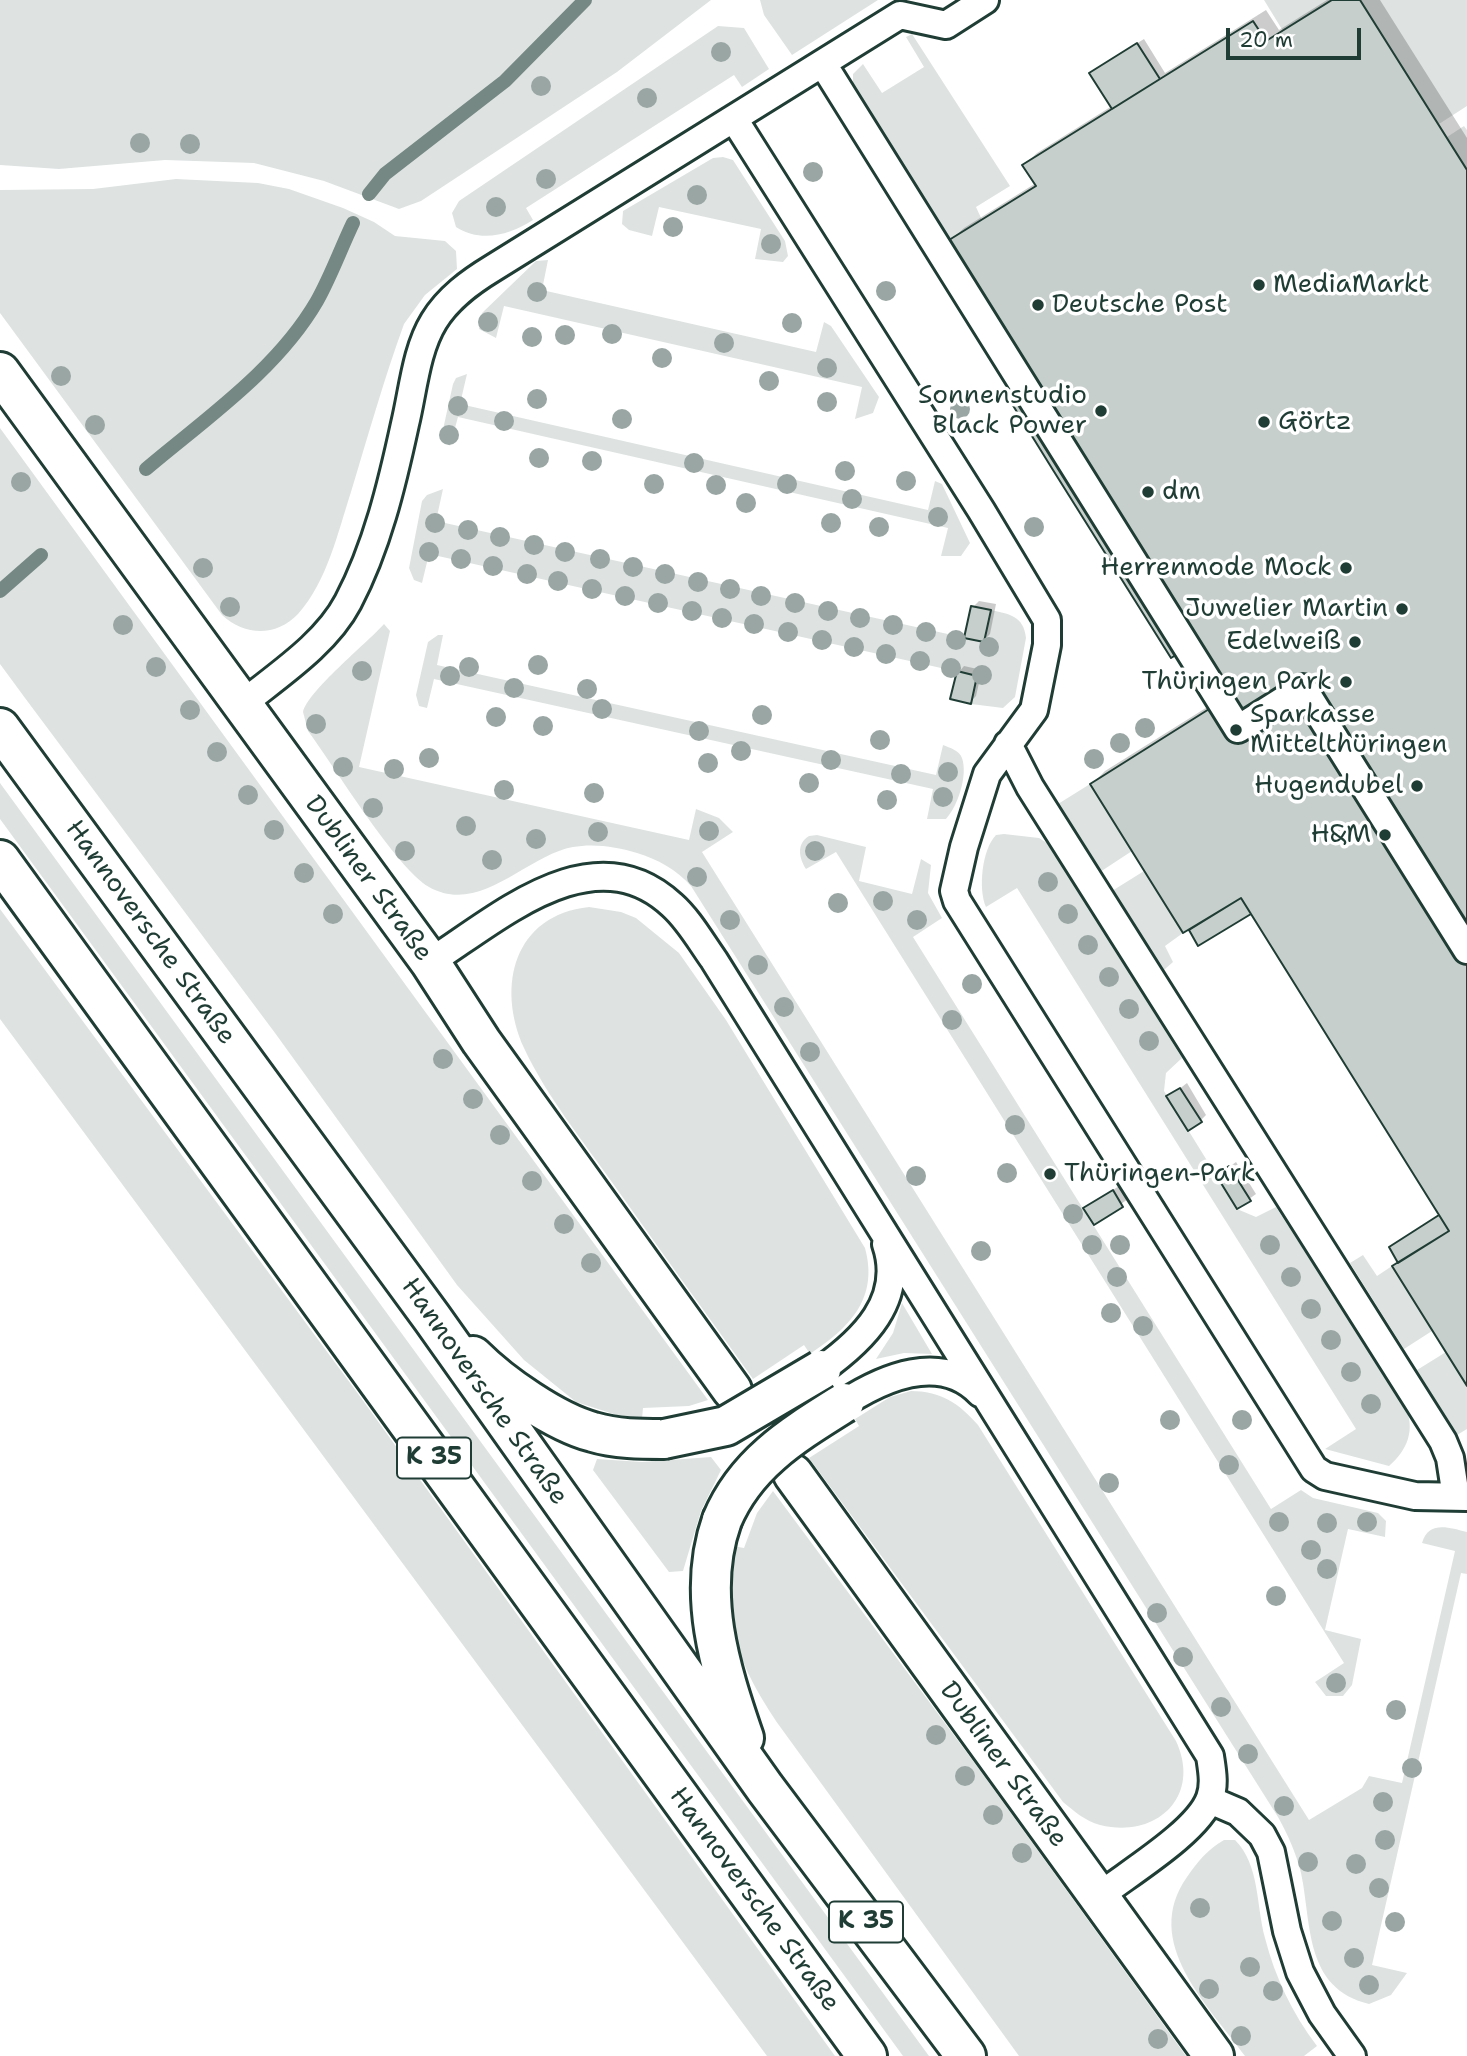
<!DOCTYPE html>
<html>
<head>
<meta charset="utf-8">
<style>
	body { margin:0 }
	#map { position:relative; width:1467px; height:2056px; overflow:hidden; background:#fff; font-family:"Shantell Sans",sans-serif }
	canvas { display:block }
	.scale { position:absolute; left:1226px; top:28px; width:135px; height:32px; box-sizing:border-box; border:4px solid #1f3d34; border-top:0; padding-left:9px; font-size:21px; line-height:24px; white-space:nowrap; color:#1f3d34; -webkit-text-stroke:5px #fff; paint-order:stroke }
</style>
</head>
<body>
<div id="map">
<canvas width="1467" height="2056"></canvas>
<div class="scale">20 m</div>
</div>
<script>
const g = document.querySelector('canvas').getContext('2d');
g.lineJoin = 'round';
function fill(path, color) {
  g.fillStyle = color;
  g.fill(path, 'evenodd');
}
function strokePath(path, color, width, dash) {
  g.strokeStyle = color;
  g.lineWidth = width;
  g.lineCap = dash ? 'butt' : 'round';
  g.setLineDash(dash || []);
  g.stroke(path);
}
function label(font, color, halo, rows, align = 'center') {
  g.font = font + ' "Shantell Sans",sans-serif';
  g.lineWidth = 7;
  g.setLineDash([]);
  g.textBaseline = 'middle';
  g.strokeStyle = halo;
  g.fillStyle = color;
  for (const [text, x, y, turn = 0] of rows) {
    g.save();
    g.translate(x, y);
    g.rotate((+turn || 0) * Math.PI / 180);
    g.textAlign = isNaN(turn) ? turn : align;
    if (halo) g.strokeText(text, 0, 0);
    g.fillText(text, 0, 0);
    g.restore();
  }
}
fill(new Path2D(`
	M 0,0 L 711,0 L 617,72 L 421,201 L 399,209 L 324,181 L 254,163 L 165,160 L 59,169 L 0,165 Z
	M 760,0 L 878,0 L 792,55 L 764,15 Z
	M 1264,0 L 1332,0 L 1283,31 Z
	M 1360,0 L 1467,0 L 1467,106 L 1439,124 Z
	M 718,26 L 744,28 L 769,69 L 742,87 L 734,75 L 526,208 L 533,220 C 510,235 481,243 456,227 L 452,213 L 459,201 Z
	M 912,34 L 1010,186 L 976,207 L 982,220 L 949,240 L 853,87 L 853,74 L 863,64 L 882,93 L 924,67 L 906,37 Z
	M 1464,126 L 1467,130 L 1467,170 L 1447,137 Z
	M 723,157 L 733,160 L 785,241 L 788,256 L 783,262 L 755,259 L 761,229 L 659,207 L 652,236 L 629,230 L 622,224 L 623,211 L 713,158 Z
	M 176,179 L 258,183 L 289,189 L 343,208 L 374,222 L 395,236 L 445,241 L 456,251 L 457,269 L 425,295 L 404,324 C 384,379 368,436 351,492 C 338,532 327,582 298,614 C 276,637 245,636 222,615 L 0,313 L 0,190 L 93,189 Z
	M 548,260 L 542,290 L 816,352 L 824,322 L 831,326 L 879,397 L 873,413 L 855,419 L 862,387 L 504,306 L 496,338 L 479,329 L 482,313 L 536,261 Z
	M 467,374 L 460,404 L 928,510 L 935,481 L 942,484 L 970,543 L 961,556 L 941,556 L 948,528 L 458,417 L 450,446 L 442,434 L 453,384 L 456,378 Z
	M 0,428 L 708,1400 L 689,1406 L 643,1408 L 642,1419 L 620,1416 L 576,1402 L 524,1360 L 457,1285 L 275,1033 L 25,698 L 0,664 Z
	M 443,489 L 436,521 L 984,642 L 991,610 C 1009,614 1024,616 1026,638 L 1015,697 L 1003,708 L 971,704 L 977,676 L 429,554 L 422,583 L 414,580 L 409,568 L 422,501 L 427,495 Z
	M 384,624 L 390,631 L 359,767 L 689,840 L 696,809 L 719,818 L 733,832 L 702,852 L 1309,1820 L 1362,1788 L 1369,1776 L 1402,1783 L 1455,1551 L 1422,1543 C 1429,1520 1449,1528 1467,1532 L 1467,1574 L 1461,1573 L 1372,1965 L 1407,1973 L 1391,1995 L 1369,2004 C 1304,1988 1312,1925 1301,1873 C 1296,1853 1288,1835 1278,1817 L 691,886 C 677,870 657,859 637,853 C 618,847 594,843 573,847 C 527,855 480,916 429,887 C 396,868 334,766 308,731 L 303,712 C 308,691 366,644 384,624 Z
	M 438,635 L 443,635 L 437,665 L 936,775 L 943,745 C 950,748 959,750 962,758 C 968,775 958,806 946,819 L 927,819 L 933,789 L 434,679 L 427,708 L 419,706 L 416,695 L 428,642 Z
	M 0,783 L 929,2056 L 903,2056 L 0,819 Z
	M 1090,784 L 1132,851 L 1100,872 L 1058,804 Z
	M 1004,834 L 1039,838 L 1050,845 L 1182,1058 L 1166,1073 L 1164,1091 L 1237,1209 L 1256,1217 L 1276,1207 L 1405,1407 C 1416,1429 1407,1451 1389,1466 L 1325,1449 L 1356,1429 L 1017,888 L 986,907 C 978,889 982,849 996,835 Z
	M 817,835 L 866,847 L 859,881 L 912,894 L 921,859 L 931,865 L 928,893 L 942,918 L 913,937 L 1271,1509 L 1301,1490 L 1313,1498 L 1378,1513 L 1386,1521 L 1385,1537 L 1348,1529 L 1325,1630 L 1361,1639 L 1352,1685 L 1343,1696 L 1326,1696 L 1315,1682 L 1344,1663 L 836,852 L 806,869 C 799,858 796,844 809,836 Z
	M 1144,871 L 1183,933 L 1165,946 L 1173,962 L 1164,970 L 1112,891 Z
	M 589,907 L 621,912 L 636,918 L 679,953 L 726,1020 L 865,1248 C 879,1299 849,1328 810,1354 L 804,1345 L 753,1379 C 707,1315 660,1250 614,1185 C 583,1141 547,1097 524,1048 C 496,986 514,915 589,907 Z
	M 0,909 L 359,1395 L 835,2056 L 767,2056 L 0,1019 Z
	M 1363,1255 L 1377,1276 L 1392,1266 L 1432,1331 L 1404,1349 L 1350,1263 Z
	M 902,1303 L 932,1354 L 904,1353 L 876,1359 L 893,1333 Z
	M 1446,1352 L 1467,1386 L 1467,1429 L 1457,1435 L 1417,1370 Z
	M 911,1391 C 940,1391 959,1403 978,1425 L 1176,1741 C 1202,1797 1156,1839 1100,1825 C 1085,1821 1074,1811 1063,1802 L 809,1458 L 859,1426 L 855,1419 L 890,1397 Z
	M 711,1457 L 721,1470 L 701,1511 L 683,1571 L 669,1572 L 593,1470 L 597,1459 L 642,1462 Z
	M 773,1491 L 979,1769 L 1186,2056 L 1019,2056 L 781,1728 C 736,1662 724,1626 733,1546 L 744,1548 L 757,1513 Z
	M 1224,1840 L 1235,1840 C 1260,1865 1256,1905 1265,1938 C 1275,1977 1292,2013 1317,2046 L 1304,2056 L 1245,2056 C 1208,2005 1141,1942 1187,1877 C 1198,1861 1207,1850 1224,1840 Z`), '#dee3e2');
fill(new Path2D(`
	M 1327,0 L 1380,0 L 1467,138 L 1467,1383 L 1391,1247 L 1441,1214 L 1252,912 L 1199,944 L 1092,784 L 1105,771 L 1233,691 L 1200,638 L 1019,379 L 1032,370 L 951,240 L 964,228 L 1036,183 L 1024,165 L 1037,153 L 1112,106 L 1092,73 L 1097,68 L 1144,39 L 1165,73 L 1266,10 L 1279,30 Z
	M 979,601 L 996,604 L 990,634 L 984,640 L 973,607 Z
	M 964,666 L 982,670 L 976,696 L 970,702 L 959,672 Z
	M 1187,1083 L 1206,1115 L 1201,1120 L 1169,1097 Z
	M 1236,1162 L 1256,1194 L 1238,1207 L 1218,1175 Z
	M 1119,1186 L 1128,1199 L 1094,1223 L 1086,1208 Z`), '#0003');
strokePath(new Path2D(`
	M 369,194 L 385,174 L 505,81 L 585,0
	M 146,469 C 205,419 277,370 317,301 C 331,276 341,248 353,223
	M 0,591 L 41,555`), '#758883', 14);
const building = new Path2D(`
	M 1332,0 L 1360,0 L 1467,170 L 1467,1386 L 1392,1266 L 1449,1231 L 1439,1215 L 1241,898 L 1183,933 L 1090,784 L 1233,694 L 1199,641 L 1171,658 L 1053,470 L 1004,391 L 1032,373 L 949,240 L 1036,186 L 1022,165 L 1253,21 L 1266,41 Z
	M 1137,43 L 1160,79 L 1112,109 L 1089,73 Z
	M 971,606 L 991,610 L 984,642 L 964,638 Z
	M 957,671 L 977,676 L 971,704 L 950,699 Z
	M 1241,898 L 1251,914 L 1198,946 L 1189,930 Z
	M 1180,1088 L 1202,1122 L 1188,1131 L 1166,1096 Z
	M 1229,1166 L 1251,1201 L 1237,1209 L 1216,1175 Z
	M 1113,1190 L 1123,1207 L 1094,1225 L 1083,1208 Z
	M 1439,1215 L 1449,1231 L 1398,1263 L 1389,1247 Z`);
fill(building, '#c7cfcc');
strokePath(building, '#1f3d34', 2);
const lane = new Path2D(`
	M 823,64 L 1238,729 L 1303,688 L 1467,950
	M 734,119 L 981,510 L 1047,620 L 1047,645 L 1034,710 L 987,774 L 964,847 L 954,891 L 957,901 L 1314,1469 L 1325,1476 L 1415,1496 L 1467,1497
	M 241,705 C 278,675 326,644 348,602 C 377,547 392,484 405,424 C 413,391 416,350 434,321 C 448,298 470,282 493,268 L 900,15 L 946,25 L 985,0
	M 1008,744 L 1030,787 L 1443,1441 L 1450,1458 L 1456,1497
	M 430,962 C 499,918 593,832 672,905 C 689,920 701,942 714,960 L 1210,1756 C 1212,1770 1215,1784 1210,1798 C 1198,1832 1127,1874 1098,1897
	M 821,1370 C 863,1340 905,1300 886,1244
	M 844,1403 C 883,1378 941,1352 980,1393
	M 1210,1800 L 1238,1812 L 1262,1835 L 1271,1852 L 1287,1931 L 1300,1972 L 1322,2014 L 1352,2056`);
const street = new Path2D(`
	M 0,372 L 430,962 L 481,1041 L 732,1390
	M 793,1474 L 1214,2056`);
const highway = new Path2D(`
	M 0,728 L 432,1318 L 765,1788 L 966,2056
	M 0,860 L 867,2056
	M 473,1356 C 501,1384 555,1422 593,1432 C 616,1439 641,1439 664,1439
	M 722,1520 C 696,1593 720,1668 744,1738`);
strokePath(lane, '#1f3d34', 32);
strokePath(street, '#1f3d34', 44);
strokePath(highway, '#1f3d34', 44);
strokePath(lane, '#fff', 26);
strokePath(street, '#fff', 38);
strokePath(highway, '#fff', 38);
const streetBridge = new Path2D(`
	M 664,1439 L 726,1426 L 821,1370
	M 722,1520 C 746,1463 793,1435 844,1403`);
strokePath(streetBridge, '#1f3d34', 44, []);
strokePath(streetBridge, '#fff', 38);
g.fillStyle = '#99a6a3';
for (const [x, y] of [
	[721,52],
	[541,86],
	[647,98],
	[140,143],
	[190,144],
	[813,172],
	[546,179],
	[697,195],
	[496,207],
	[673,227],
	[771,244],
	[886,291],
	[537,292],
	[488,322],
	[792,323],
	[612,334],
	[565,335],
	[532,337],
	[724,343],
	[662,358],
	[827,368],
	[61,376],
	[769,381],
	[537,399],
	[827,402],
	[458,406],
	[960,409],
	[622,419],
	[504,421],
	[95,425],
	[449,435],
	[539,458],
	[592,461],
	[694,463],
	[845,471],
	[906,481],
	[21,482],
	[654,484],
	[787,484],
	[716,485],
	[852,499],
	[746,503],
	[938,517],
	[435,523],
	[831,523],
	[879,527],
	[1034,527],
	[468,530],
	[500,537],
	[534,545],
	[429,552],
	[565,552],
	[461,559],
	[600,559],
	[493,566],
	[633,567],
	[203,568],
	[527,574],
	[665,574],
	[558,581],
	[698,582],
	[592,589],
	[730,589],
	[625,596],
	[761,596],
	[658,603],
	[795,603],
	[230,607],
	[692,611],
	[828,611],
	[722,618],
	[860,618],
	[754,624],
	[123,625],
	[893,625],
	[788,632],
	[926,632],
	[822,640],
	[956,640],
	[854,647],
	[989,647],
	[886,654],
	[920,661],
	[538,665],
	[156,667],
	[469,667],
	[951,668],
	[362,671],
	[982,675],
	[450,676],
	[514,688],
	[587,689],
	[602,709],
	[190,710],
	[762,715],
	[496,717],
	[316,724],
	[543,726],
	[1145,728],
	[699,731],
	[880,740],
	[1120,743],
	[741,751],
	[217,752],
	[429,758],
	[1094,759],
	[831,760],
	[708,763],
	[343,767],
	[394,769],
	[948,772],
	[901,774],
	[809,783],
	[504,790],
	[594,793],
	[248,795],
	[943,797],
	[887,800],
	[373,808],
	[466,826],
	[274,830],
	[709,831],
	[598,832],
	[536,839],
	[405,851],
	[815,851],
	[492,860],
	[304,873],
	[697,877],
	[1048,882],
	[883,901],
	[838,903],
	[333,914],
	[1068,914],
	[730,920],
	[917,920],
	[1088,945],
	[758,965],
	[1109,977],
	[972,984],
	[784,1007],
	[1129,1009],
	[952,1020],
	[1149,1041],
	[810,1052],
	[443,1059],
	[473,1099],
	[1015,1125],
	[500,1135],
	[1007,1173],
	[916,1176],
	[532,1181],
	[1073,1214],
	[564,1224],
	[1092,1245],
	[1120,1245],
	[1270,1245],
	[981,1251],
	[591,1263],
	[1117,1277],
	[1291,1277],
	[1311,1309],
	[1111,1313],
	[1143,1326],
	[1331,1340],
	[1351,1372],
	[1371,1404],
	[1170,1420],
	[1242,1420],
	[1229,1465],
	[1109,1483],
	[1279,1522],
	[1367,1522],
	[1327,1523],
	[1311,1550],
	[1327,1569],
	[1276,1596],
	[1157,1613],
	[1183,1657],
	[1336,1683],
	[1221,1707],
	[1396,1710],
	[936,1735],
	[1248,1754],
	[1412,1768],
	[965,1776],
	[1383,1802],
	[1284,1806],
	[993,1815],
	[1385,1840],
	[1022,1853],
	[1308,1862],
	[1356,1864],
	[1379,1888],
	[1200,1908],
	[1332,1921],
	[1395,1922],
	[1354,1958],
	[1250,1967],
	[1369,1985],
	[1209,1989],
	[1273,1991],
	[1241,2036],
	[1158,2039]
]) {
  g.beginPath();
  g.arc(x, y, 10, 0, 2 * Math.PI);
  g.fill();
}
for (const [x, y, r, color] of [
	[1259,285,7,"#1f3d34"],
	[1038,305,7,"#1f3d34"],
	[1101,411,7,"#1f3d34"],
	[1264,422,7,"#1f3d34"],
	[1148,492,7,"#1f3d34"],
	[1346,568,7,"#1f3d34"],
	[1402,609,7,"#1f3d34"],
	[1355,642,7,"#1f3d34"],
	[1346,682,7,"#1f3d34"],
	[1236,730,7,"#1f3d34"],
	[1417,786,7,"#1f3d34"],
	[1385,835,7,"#1f3d34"],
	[1050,1174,7,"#1f3d34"]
]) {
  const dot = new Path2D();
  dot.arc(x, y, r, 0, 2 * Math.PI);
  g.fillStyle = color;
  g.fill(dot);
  strokePath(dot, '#fff', 2.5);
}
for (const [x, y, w] of [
	[434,1458,74],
	[866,1922,74]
]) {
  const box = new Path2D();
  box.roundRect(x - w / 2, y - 20.5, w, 41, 5);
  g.fillStyle = '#fff';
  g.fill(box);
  strokePath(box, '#1f3d34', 2);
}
label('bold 24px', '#1f3d34', null, [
	["K 35",434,1458],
	["K 35",866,1922]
]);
label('26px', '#1f3d34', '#fff', [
	["MediaMarkt",1273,285,"left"],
	["Deutsche Post",1052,305,"left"],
	["Sonnenstudio",1087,396],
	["Black Power",1087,426],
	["Görtz",1278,422,"left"],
	["dm",1162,492,"left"],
	["Herrenmode Mock",1332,568],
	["Juwelier Martin",1388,609],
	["Edelweiß",1341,642],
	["Thüringen Park",1332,682],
	["Sparkasse",1250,715,"left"],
	["Mittelthüringen",1250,745,"left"],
	["Hugendubel",1403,786],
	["H&M",1371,835],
	["Thüringen-Park",1064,1174,"left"]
], 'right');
label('26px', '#1f3d34', '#fff', [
	["Dubliner Straße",368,879,54],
	["Hannoversche Straße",150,933,54],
	["Hannoversche Straße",484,1392,55],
	["Dubliner Straße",1003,1765,54],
	["Hannoversche Straße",754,1900,54]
]);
</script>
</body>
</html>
